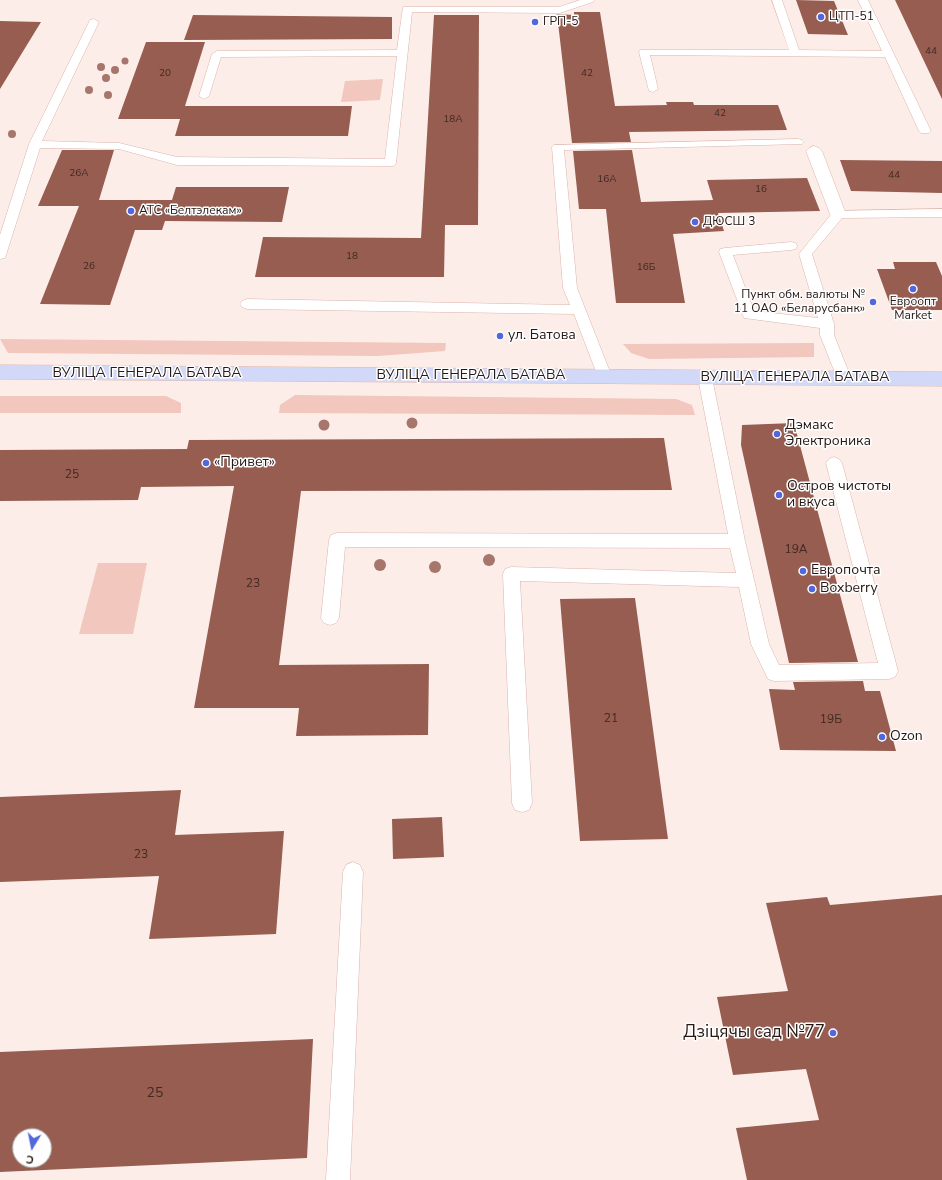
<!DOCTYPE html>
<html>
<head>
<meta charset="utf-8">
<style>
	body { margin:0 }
	#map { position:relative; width:942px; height:1180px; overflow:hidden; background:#fdede9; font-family:"Nunito Sans",sans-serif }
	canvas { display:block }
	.north { position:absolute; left:12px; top:1128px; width:40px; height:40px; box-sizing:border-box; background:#fefefe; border:1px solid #a7a2a1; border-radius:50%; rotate:190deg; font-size:11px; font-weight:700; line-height:16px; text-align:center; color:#251815 }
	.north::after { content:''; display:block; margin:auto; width:14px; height:18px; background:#5367dc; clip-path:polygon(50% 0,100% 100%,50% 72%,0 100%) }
</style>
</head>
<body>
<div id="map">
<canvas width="942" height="1180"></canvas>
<div class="north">С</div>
</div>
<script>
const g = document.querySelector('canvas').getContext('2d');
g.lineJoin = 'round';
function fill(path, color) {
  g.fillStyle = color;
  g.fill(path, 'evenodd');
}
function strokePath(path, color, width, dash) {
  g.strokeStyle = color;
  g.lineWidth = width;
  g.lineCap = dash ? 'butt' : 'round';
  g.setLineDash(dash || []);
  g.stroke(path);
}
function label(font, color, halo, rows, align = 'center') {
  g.font = font + ' "Nunito Sans",sans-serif';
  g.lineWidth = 3;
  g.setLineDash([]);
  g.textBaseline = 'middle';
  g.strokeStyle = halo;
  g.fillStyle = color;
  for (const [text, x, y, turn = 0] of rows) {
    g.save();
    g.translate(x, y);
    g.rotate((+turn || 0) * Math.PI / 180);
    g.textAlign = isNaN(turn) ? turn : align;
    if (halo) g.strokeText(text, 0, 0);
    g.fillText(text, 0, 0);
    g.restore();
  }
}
fill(new Path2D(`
	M 383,79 L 380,100 L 341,102 L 345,81 Z
	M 0,339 L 446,343 L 445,351 L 378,356 L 8,353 Z
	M 814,343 L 814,357 L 649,359 L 631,353 L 623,344 Z
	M 295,395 L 676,399 L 692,405 L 695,415 L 279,413 L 280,405 Z
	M 0,396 L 166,396 L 181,403 L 181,413 L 0,413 Z
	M 98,563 L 147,563 L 133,634 L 79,634 Z`), '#f2c7bd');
fill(new Path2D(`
	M 796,0 L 834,1 L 848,35 L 808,34 Z
	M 895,0 L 942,0 L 942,99 Z
	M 574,12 L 600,12 L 615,106 L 667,105 L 666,102 L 693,102 L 694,105 L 778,105 L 787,130 L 629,132 L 631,142 L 572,143 L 557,14 L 574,15 Z
	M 193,15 L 392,17 L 392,39 L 184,40 Z
	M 434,15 L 479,15 L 478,225 L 445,225 L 444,277 L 255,277 L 263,237 L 421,238 Z
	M 0,21 L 41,22 L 0,89 Z
	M 146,42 L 205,42 L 185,106 L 352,106 L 348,136 L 175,136 L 180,119 L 118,119 Z
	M 62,150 L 114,150 L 99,200 L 172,200 L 176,187 L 289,187 L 282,222 L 165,221 L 162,230 L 135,230 L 110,305 L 40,304 L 79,206 L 38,206 Z
	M 632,150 L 641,202 L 713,200 L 707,180 L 807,178 L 820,211 L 718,213 L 724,231 L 673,234 L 685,303 L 616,303 L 606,209 L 579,209 L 573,151 Z
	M 840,160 L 942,161 L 942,193 L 851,191 Z
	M 893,262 L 936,262 L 942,276 L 942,310 L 892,310 L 877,269 L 895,269 Z
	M 794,423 L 858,662 L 789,663 L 741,445 L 742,425 Z
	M 664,438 L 672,490 L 301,491 L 279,665 L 429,664 L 428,735 L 296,736 L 299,708 L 194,708 L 234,486 L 141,487 L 138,500 L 0,501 L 0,450 L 187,449 L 189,440 Z
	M 635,598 L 668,839 L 580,841 L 560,599 Z
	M 863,681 L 865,691 L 880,691 L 896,751 L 780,750 L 769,689 L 795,690 L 793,682 Z
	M 181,790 L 175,835 L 284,831 L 276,934 L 149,939 L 159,876 L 0,882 L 0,797 Z
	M 442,817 L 444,857 L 393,859 L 392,819 Z
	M 942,895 L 942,1180 L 747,1180 L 736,1128 L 819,1120 L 806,1069 L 733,1075 L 717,997 L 788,991 L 766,903 L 827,897 L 830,905 Z
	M 313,1039 L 307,1158 L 0,1172 L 0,1052 ZM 20,1136 L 44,1136 L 44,1160 L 20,1160 Z`), '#965d50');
const lane = new Path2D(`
	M 580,0 L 595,0 L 593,2 L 560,13 L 412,12 L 396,163 L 394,166 L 177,165 L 119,149 L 40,148 L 6,255 L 5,258 L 0,259 L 0,235 L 29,144 L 90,20 L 94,19 L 99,22 L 42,141 L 119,143 L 177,157 L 385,159 L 397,56 L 221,57 L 209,96 L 204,99 L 199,96 L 212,54 L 217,51 L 397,50 L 403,7 L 559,7 Z
	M 772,0 L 782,0 L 799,50 L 882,51 L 858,0 L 868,0 L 931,131 L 929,133 L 921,133 L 919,131 L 885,57 L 650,55 L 658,89 L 653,92 L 649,91 L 639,52 L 640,50 L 789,50 Z
	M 798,139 L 802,140 L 804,142 L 802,144 L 564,150 L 577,288 L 612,377 L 610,381 L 605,382 L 600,381 L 598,377 L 574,314 L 247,309 L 242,307 L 240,304 L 242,301 L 247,299 L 570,305 L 563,288 L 552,147 L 554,145 Z
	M 942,209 L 942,217 L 842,218 L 812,254 L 834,324 L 834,335 L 851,378 L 849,382 L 844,383 L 839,382 L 837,378 L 820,335 L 820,328 L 744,318 L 719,252 L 720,249 L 725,248 L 791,242 L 796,243 L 797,246 L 796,249 L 791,250 L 733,255 L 754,311 L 818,318 L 799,254 L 834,211 Z
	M 705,373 L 710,374 L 712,378 L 745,541 L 769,644 L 779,665 L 878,663 L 826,463 L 829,459 L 834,457 L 839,459 L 842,463 L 898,671 L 895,677 L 889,679 L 774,681 L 768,679 L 751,644 L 739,587 L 520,581 L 532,803 L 529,810 L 522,812 L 515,810 L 512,803 L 503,574 L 505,569 L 511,567 L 736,573 L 730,548 L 345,547 L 339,618 L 336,623 L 330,625 L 324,623 L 321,618 L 329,540 L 331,535 L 337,533 L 728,534 L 698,378 L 700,374 Z
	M 353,862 L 360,865 L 363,872 L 350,1180 L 326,1180 L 343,872 L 346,865 Z`);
const street = new Path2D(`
	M 814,146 L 819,148 L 822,151 L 846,214 L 844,217 L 838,219 L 832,217 L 830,214 L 806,151 L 809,148 Z`);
const secondary = new Path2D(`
	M 0,365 L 942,372 L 942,386 L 0,379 Z`);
strokePath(lane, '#dab4ab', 1);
strokePath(street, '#dab4ab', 1);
strokePath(secondary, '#dab4ab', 1);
fill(lane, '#fff');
fill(street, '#fff');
fill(secondary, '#d2d9f8');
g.fillStyle = '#a6766c';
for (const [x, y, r] of [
	[125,61,3.5],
	[101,67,4],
	[115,70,4],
	[106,78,4],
	[89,90,4],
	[108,95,4],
	[12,134,4],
	[412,423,5.5],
	[324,425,5.5],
	[489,560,6],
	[380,565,6],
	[435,567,6]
]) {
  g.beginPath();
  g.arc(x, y, r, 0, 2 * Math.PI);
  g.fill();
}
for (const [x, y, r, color] of [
	[821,17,4,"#5367dc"],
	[535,22,4,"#5367dc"],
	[131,211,4,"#5367dc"],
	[695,222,4,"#5367dc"],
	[913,289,4,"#5367dc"],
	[873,302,4,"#5367dc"],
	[500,336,4,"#5367dc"],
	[777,434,4,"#5367dc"],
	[206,463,4,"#5367dc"],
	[779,495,4,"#5367dc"],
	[803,571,4,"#5367dc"],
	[812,589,4,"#5367dc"],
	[882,737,4,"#5367dc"],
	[833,1033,4,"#5367dc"]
]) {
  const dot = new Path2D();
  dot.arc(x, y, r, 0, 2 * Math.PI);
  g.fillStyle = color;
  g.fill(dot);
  strokePath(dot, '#fefefe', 1.5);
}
label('10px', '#412924', null, [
	["44",931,52],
	["20",165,74],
	["42",587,74],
	["42",720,114],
	["18А",453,120],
	["26А",79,174],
	["44",894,176],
	["16А",607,180],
	["16",761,190],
	["18",352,257],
	["26",89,267],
	["16Б",646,268]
]);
label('12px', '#251815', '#fefefe', [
	["ЦТП-51",829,17],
	["ГРП-5",543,22],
	["АТС «Белтэлекам»",139,211],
	["ДЮСШ 3",703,222],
	["Пункт обм. валюты №",865,295,"right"],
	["11 ОАО «Беларусбанк»",865,309,"right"],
	["Евроопт",913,302,"center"],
	["Market",913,316,"center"]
], 'left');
label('12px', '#412924', null, [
	["25",72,475],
	["19А",796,550],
	["23",253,584],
	["21",611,719],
	["19Б",831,720],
	["23",141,855]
]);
label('14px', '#251815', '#fefefe', [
	["ул. Батова",508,336],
	["Дэмакс",785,426],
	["Электроника",785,442],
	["«Привет»",214,463],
	["Остров чистоты",787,487],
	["и вкуса",787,503],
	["Европочта",811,571],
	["Boxberry",820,589],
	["Ozon",890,737]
], 'left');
label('14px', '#251815', '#fefefe', [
	["ВУЛІЦА ГЕНЕРАЛА БАТАВА",147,374],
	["ВУЛІЦА ГЕНЕРАЛА БАТАВА",471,376],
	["ВУЛІЦА ГЕНЕРАЛА БАТАВА",795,378]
]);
label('14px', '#412924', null, [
	["25",155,1094]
]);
label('17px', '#251815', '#fefefe', [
	["Дзіцячы сад №77",825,1033]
], 'right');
</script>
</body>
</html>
